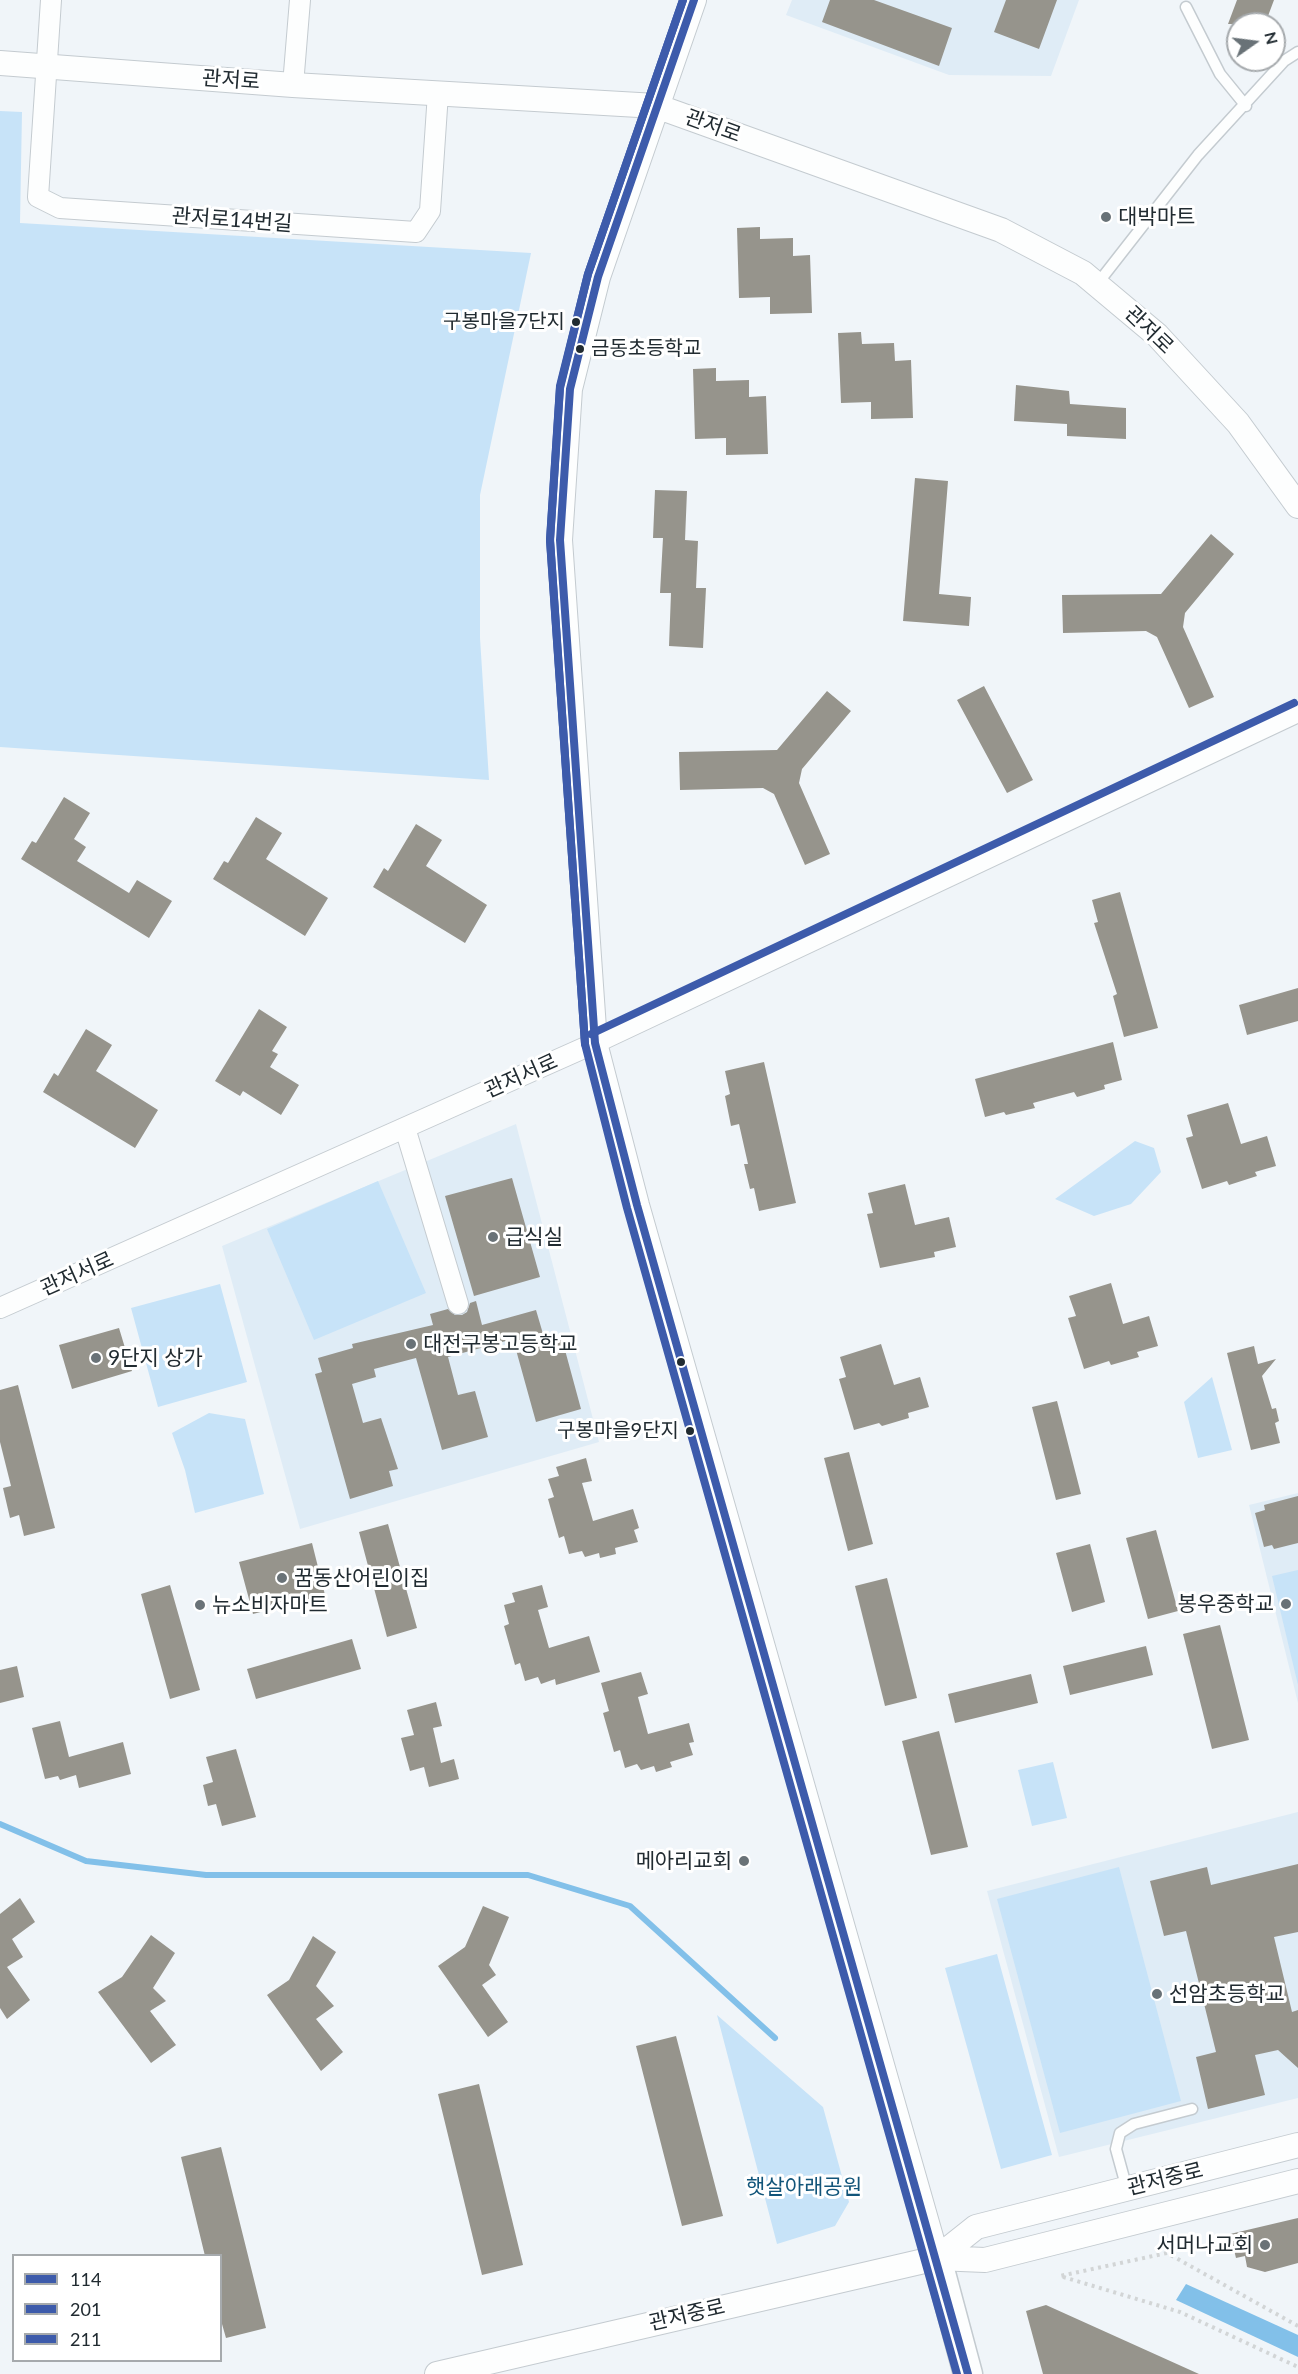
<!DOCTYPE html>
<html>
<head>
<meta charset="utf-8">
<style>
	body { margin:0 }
	#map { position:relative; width:1298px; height:2374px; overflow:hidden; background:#f0f5f9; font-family:Lato,sans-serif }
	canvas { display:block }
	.legend { position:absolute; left:12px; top:2254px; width:210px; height:108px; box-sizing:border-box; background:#fff; border:2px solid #a6aaad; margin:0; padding:8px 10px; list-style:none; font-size:18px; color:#212b31 }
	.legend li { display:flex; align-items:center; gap:12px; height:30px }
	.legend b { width:30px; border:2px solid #a6aaad }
	.north { position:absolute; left:1226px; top:12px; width:60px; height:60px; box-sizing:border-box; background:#fff; border:2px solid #a6aaad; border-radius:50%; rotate:76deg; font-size:16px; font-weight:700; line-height:24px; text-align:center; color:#212b31 }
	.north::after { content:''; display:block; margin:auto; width:21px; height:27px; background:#697277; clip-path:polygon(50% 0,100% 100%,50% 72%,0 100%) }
</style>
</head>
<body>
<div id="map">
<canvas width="1298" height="2374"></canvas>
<ul class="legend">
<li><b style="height:8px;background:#3d5bab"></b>114</li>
<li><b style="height:8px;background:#3d5bab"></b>201</li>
<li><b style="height:8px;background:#3d5bab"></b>211</li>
</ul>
<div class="north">N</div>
</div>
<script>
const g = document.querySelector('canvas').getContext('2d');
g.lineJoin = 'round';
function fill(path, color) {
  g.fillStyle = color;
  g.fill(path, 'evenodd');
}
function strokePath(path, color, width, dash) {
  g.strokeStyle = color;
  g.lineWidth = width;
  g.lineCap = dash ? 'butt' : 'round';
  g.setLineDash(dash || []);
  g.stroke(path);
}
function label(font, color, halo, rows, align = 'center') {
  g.font = font + ' Lato,"Noto Sans KR",sans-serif';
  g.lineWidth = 6;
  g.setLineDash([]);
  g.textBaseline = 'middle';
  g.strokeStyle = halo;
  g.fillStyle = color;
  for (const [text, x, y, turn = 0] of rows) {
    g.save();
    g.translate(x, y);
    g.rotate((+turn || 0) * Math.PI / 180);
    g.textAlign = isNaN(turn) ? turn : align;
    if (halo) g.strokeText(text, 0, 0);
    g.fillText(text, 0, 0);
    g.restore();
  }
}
fill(new Path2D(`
	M 792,0 L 1079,0 L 1051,76 L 949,75 L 786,15 Z
	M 516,1124 L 599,1442 L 300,1529 L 222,1246 Z
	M 1298,1493 L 1298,1703 L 1249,1505 Z
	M 1298,1812 L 1298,2098 L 1059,2157 L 987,1891 Z`), '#dfecf6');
fill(new Path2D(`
	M 0,111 L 22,112 L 20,223 L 531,253 L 480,495 L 480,638 L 489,780 L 0,747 Z
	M 1135,1141 L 1154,1148 L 1161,1172 L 1131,1204 L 1094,1216 L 1055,1199 Z
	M 378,1181 L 426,1293 L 314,1340 L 267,1229 Z
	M 220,1284 L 247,1382 L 158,1407 L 131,1308 Z
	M 1212,1377 L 1232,1450 L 1198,1458 L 1184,1402 Z
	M 209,1413 L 245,1419 L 264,1494 L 195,1513 L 185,1470 L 172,1433 Z
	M 1298,1570 L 1298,1685 L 1272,1576 Z
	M 1053,1762 L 1067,1818 L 1032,1826 L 1018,1770 Z
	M 1119,1867 L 1181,2101 L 1060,2133 L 997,1899 Z
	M 997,1954 L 1052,2155 L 1001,2169 L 945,1968 Z
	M 717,2015 L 823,2107 L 849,2202 L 835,2226 L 777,2244 Z`), '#c7e3f8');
fill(new Path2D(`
	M 1186,2284 L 1298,2335 L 1298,2357 L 1176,2300 Z`), '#82c0e9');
strokePath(new Path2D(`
	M 0,1824 L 86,1861 L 206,1875 L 528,1875 L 630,1906 L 775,2038`), '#82c0e9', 6);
fill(new Path2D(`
	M 830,0 L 874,0 L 952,28 L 939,66 L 822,22 Z
	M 1006,0 L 1057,0 L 1039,49 L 994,32 Z
	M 1237,0 L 1274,0 L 1265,24 L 1228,24 Z
	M 760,227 L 760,239 L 793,238 L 793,256 L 810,255 L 812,313 L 770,314 L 770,297 L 739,298 L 737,228 Z
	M 861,332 L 862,344 L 894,343 L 895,361 L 911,360 L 913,418 L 871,419 L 871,402 L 841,403 L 838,333 Z
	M 716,368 L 716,381 L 749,380 L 749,397 L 766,396 L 768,454 L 726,455 L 726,438 L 695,439 L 693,369 Z
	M 1016,385 L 1069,391 L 1070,404 L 1126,408 L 1126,439 L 1067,436 L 1067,424 L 1014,421 Z
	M 915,478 L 948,481 L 939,594 L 971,597 L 969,626 L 903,621 Z
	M 655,490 L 687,491 L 685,540 L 698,541 L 696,588 L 706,588 L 703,648 L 669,646 L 671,593 L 660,593 L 663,538 L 653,538 Z
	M 1211,534 L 1234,554 L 1185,613 L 1183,627 L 1214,697 L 1189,708 L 1157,637 L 1146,631 L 1063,633 L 1062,595 L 1161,594 Z
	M 984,686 L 1033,780 L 1007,793 L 957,700 Z
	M 827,691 L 851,711 L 802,769 L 799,783 L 830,854 L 805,865 L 774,794 L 763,788 L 680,790 L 679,752 L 777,750 Z
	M 64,797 L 90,813 L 74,839 L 86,847 L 77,861 L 129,893 L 137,880 L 172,901 L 149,938 L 21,859 L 32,841 L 36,843 Z
	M 256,817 L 282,833 L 266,859 L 328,898 L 305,936 L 213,879 L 224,861 L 228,863 Z
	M 416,824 L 442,840 L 426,866 L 487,905 L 465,943 L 373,887 L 384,868 L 388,871 Z
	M 1120,892 L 1158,1028 L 1124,1037 L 1113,996 L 1117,994 L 1094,923 L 1098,922 L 1092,900 Z
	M 1298,988 L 1298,1021 L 1247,1035 L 1239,1005 Z
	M 259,1009 L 287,1027 L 272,1051 L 278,1054 L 270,1067 L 299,1085 L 281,1115 L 243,1091 L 240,1096 L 215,1081 Z
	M 86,1029 L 112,1045 L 96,1071 L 158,1110 L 135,1148 L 43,1092 L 54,1073 L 58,1076 Z
	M 1113,1042 L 1122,1080 L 1104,1085 L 1105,1089 L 1077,1097 L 1074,1092 L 1033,1103 L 1035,1108 L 1006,1115 L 1004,1112 L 985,1117 L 975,1079 Z
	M 764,1062 L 796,1203 L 759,1211 L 754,1188 L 750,1189 L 744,1164 L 748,1164 L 739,1124 L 731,1126 L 725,1096 L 730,1094 L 725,1071 Z
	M 1228,1103 L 1241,1144 L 1267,1136 L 1276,1166 L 1255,1172 L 1257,1176 L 1229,1185 L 1227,1181 L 1202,1189 L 1186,1138 L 1193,1136 L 1187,1115 Z
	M 512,1178 L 540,1277 L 474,1296 L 445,1196 Z
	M 905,1184 L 915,1225 L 949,1217 L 956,1247 L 934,1252 L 935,1257 L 880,1268 L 867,1214 L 873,1213 L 868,1193 Z
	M 1111,1283 L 1123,1324 L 1149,1316 L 1158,1346 L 1137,1352 L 1139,1357 L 1111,1365 L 1109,1361 L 1084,1369 L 1068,1318 L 1076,1316 L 1069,1296 Z
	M 476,1301 L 482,1325 L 536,1310 L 546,1344 L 562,1339 L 581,1409 L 536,1422 L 513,1339 L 448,1357 L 458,1395 L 475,1391 L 488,1437 L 442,1450 L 416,1358 L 374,1369 L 376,1377 L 352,1384 L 363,1423 L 381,1418 L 398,1469 L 389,1471 L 393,1486 L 350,1499 L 315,1374 L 322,1372 L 318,1358 L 353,1348 L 352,1344 L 433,1325 L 430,1314 L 448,1309 L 455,1315 L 462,1315 L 467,1312 L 470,1303 Z
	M 119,1328 L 132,1371 L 72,1389 L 59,1345 Z
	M 881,1344 L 894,1385 L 920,1377 L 929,1407 L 908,1413 L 909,1418 L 882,1426 L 879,1423 L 854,1430 L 839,1379 L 846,1377 L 840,1357 Z
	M 1254,1346 L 1258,1364 L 1276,1359 L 1262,1376 L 1272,1409 L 1276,1408 L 1279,1421 L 1275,1423 L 1280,1443 L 1251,1450 L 1227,1353 Z
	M 18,1385 L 55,1528 L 24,1536 L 19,1515 L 10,1518 L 3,1488 L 11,1486 L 0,1442 L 0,1390 Z
	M 1057,1401 L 1081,1494 L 1056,1500 L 1032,1407 Z
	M 849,1452 L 873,1544 L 848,1551 L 824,1458 Z
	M 586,1458 L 592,1481 L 582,1483 L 593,1521 L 633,1509 L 639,1528 L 634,1530 L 638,1542 L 615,1548 L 616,1554 L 600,1558 L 599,1553 L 585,1557 L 582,1551 L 569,1554 L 564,1536 L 559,1538 L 548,1499 L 554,1497 L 548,1479 L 559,1476 L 556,1467 Z
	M 1298,1496 L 1298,1543 L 1274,1549 L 1272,1545 L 1264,1547 L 1255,1513 L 1265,1510 L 1264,1505 Z
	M 388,1524 L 417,1628 L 387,1637 L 359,1532 Z
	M 1156,1530 L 1178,1611 L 1148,1619 L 1126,1538 Z
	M 312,1543 L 325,1595 L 253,1614 L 239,1562 Z
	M 1090,1544 L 1105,1602 L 1072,1612 L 1056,1553 Z
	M 887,1578 L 917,1698 L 885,1706 L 855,1586 Z
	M 170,1585 L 200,1690 L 170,1699 L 141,1594 Z
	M 542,1585 L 548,1607 L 538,1610 L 549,1648 L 589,1636 L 600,1672 L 556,1685 L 555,1679 L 541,1684 L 538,1677 L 525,1681 L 520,1663 L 515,1665 L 504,1626 L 509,1624 L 504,1605 L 515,1602 L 512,1593 Z
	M 1220,1625 L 1249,1740 L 1212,1749 L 1183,1634 Z
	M 352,1639 L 361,1669 L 256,1699 L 247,1669 Z
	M 1146,1646 L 1153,1675 L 1070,1695 L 1063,1666 Z
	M 17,1666 L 24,1697 L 0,1703 L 0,1670 Z
	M 641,1672 L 648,1694 L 638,1697 L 648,1734 L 689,1723 L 694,1742 L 689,1743 L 693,1755 L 670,1762 L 672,1767 L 656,1772 L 654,1766 L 641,1770 L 637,1764 L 625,1768 L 620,1750 L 614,1752 L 603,1713 L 609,1711 L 601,1683 Z
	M 1031,1674 L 1038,1703 L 955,1723 L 948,1694 Z
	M 436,1702 L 442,1726 L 433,1728 L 441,1763 L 454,1759 L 459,1779 L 429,1787 L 424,1767 L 410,1771 L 401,1738 L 414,1735 L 407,1710 Z
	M 60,1721 L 69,1757 L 123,1742 L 131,1774 L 79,1788 L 76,1775 L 60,1780 L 58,1776 L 45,1779 L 32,1728 Z
	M 939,1731 L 968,1847 L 931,1855 L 902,1741 Z
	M 236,1749 L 256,1817 L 222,1826 L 216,1804 L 208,1806 L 203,1785 L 213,1782 L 206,1757 Z
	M 1298,1864 L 1298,1932 L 1274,1937 L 1292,2012 L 1298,2010 L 1298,2068 L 1278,2050 L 1255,2055 L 1265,2095 L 1208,2109 L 1196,2057 L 1216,2052 L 1186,1931 L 1164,1936 L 1150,1881 L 1207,1867 L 1211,1885 Z
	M 20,1898 L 35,1922 L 12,1939 L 23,1957 L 7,1967 L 30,2000 L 7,2019 L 0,2008 L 0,1914 Z
	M 483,1906 L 509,1917 L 489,1965 L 496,1975 L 482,1985 L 508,2022 L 488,2037 L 438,1966 L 465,1947 Z
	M 151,1935 L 175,1953 L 153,1988 L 166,2001 L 150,2011 L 176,2045 L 151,2063 L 98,1992 L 122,1977 Z
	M 313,1936 L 336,1952 L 316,1986 L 334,2006 L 316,2019 L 343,2052 L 321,2071 L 267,1995 L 289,1980 Z
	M 676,2036 L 723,2216 L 682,2226 L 636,2046 Z
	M 479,2084 L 523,2265 L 482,2275 L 438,2094 Z
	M 221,2147 L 266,2328 L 226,2338 L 220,2317 L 220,2256 L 205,2256 L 181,2157 Z
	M 1298,2218 L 1298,2263 L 1265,2272 L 1247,2267 L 1245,2256 L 1236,2258 L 1230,2234 Z
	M 1046,2305 L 1199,2374 L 1043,2374 L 1026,2311 Z`), '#96948c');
const service = new Path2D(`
	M 1186,7 L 1220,74 L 1246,106
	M 1098,283 L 1198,155 L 1284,61 L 1298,52
	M 1127,2189 L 1116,2149 L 1120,2133 L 1134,2124 L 1192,2109`);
const minor = new Path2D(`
	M 51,0 L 38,197 L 60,208 L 416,232 L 430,211 L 438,93
	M 293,85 L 300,0
	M 405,1128 L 458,1304
	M 0,1308 L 595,1043 L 1298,712`);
const tertiary = new Path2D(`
	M 694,0 L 598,277 L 570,389 L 560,540 L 595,1043 L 637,1205 L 937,2258
	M 0,63 L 293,85 L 656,106 L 1001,230 L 1083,273 L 1157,335 L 1238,423 L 1298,506
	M 937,2258 L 976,2227 L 1298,2145
	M 437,2374 L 937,2258 L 985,2260 L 1298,2181`);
const secondary = new Path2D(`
	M 937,2258 L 968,2374`);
strokePath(service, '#c4cbd0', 13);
strokePath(minor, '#c4cbd0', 22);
strokePath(tertiary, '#c4cbd0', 26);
strokePath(secondary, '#c4cbd0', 31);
strokePath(new Path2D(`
	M 1298,2326 L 1167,2253 L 1060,2276 L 1180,2312 L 1298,2367`), '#d2d5d6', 4, [3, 4.5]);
strokePath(service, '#fdfefe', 10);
strokePath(minor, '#fdfefe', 20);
strokePath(tertiary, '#fdfefe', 24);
strokePath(secondary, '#fdfefe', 28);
strokePath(new Path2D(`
	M 694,0 L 598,277 L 570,389 L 560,540 L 595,1043 L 637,1205 L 968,2374`), '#3d5bab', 8);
strokePath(new Path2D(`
	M 683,0 L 588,274 L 560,386 L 550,539 L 585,1044 L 627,1208 L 957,2374`), '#3d5bab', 8);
strokePath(new Path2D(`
	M 591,1034 L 1294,703
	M 585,1044 L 550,541 L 560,388 L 588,274 L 683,0`), '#3d5bab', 8);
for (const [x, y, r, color] of [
	[1106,217,6,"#697277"],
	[576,322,5,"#212b31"],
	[580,349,5,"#212b31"],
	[493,1237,6,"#697277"],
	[411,1344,6,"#697277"],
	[96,1358,6,"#697277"],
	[681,1362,5,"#212b31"],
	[690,1431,5,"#212b31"],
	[282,1578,6,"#697277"],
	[1286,1604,6,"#697277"],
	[200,1605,6,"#697277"],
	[744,1861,6,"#697277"],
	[1157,1994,6,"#697277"],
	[1265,2245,6,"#697277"]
]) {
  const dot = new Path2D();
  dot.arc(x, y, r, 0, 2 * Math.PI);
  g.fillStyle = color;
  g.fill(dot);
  strokePath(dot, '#fff', 2);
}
label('20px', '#212b31', '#fff', [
	["구봉마을7단지",565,322],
	["금동초등학교",591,349,"left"],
	["구봉마을9단지",679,1431]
], 'right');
label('21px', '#212b31', '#fff', [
	["관저로",231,80,4],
	["관저로",713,126,20],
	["관저로14번길",232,220,4],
	["관저로",1149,330,44],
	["관저서로",521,1076,-24],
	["관저서로",77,1274,-24],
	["관저중로",1165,2179,-14],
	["관저중로",687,2315,-13]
]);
label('21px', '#212b31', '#fff', [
	["대박마트",1118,217],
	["급식실",505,1237],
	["대전구봉고등학교",423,1344],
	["9단지 상가",108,1358],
	["꿈동산어린이집",294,1578],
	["봉우중학교",1274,1604,"right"],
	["뉴소비자마트",212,1605],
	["메아리교회",732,1861,"right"],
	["선암초등학교",1169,1994],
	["서머나교회",1253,2245,"right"]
], 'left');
label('21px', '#12557a', '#fff', [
	["햇살아래공원",804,2187]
]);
</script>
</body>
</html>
